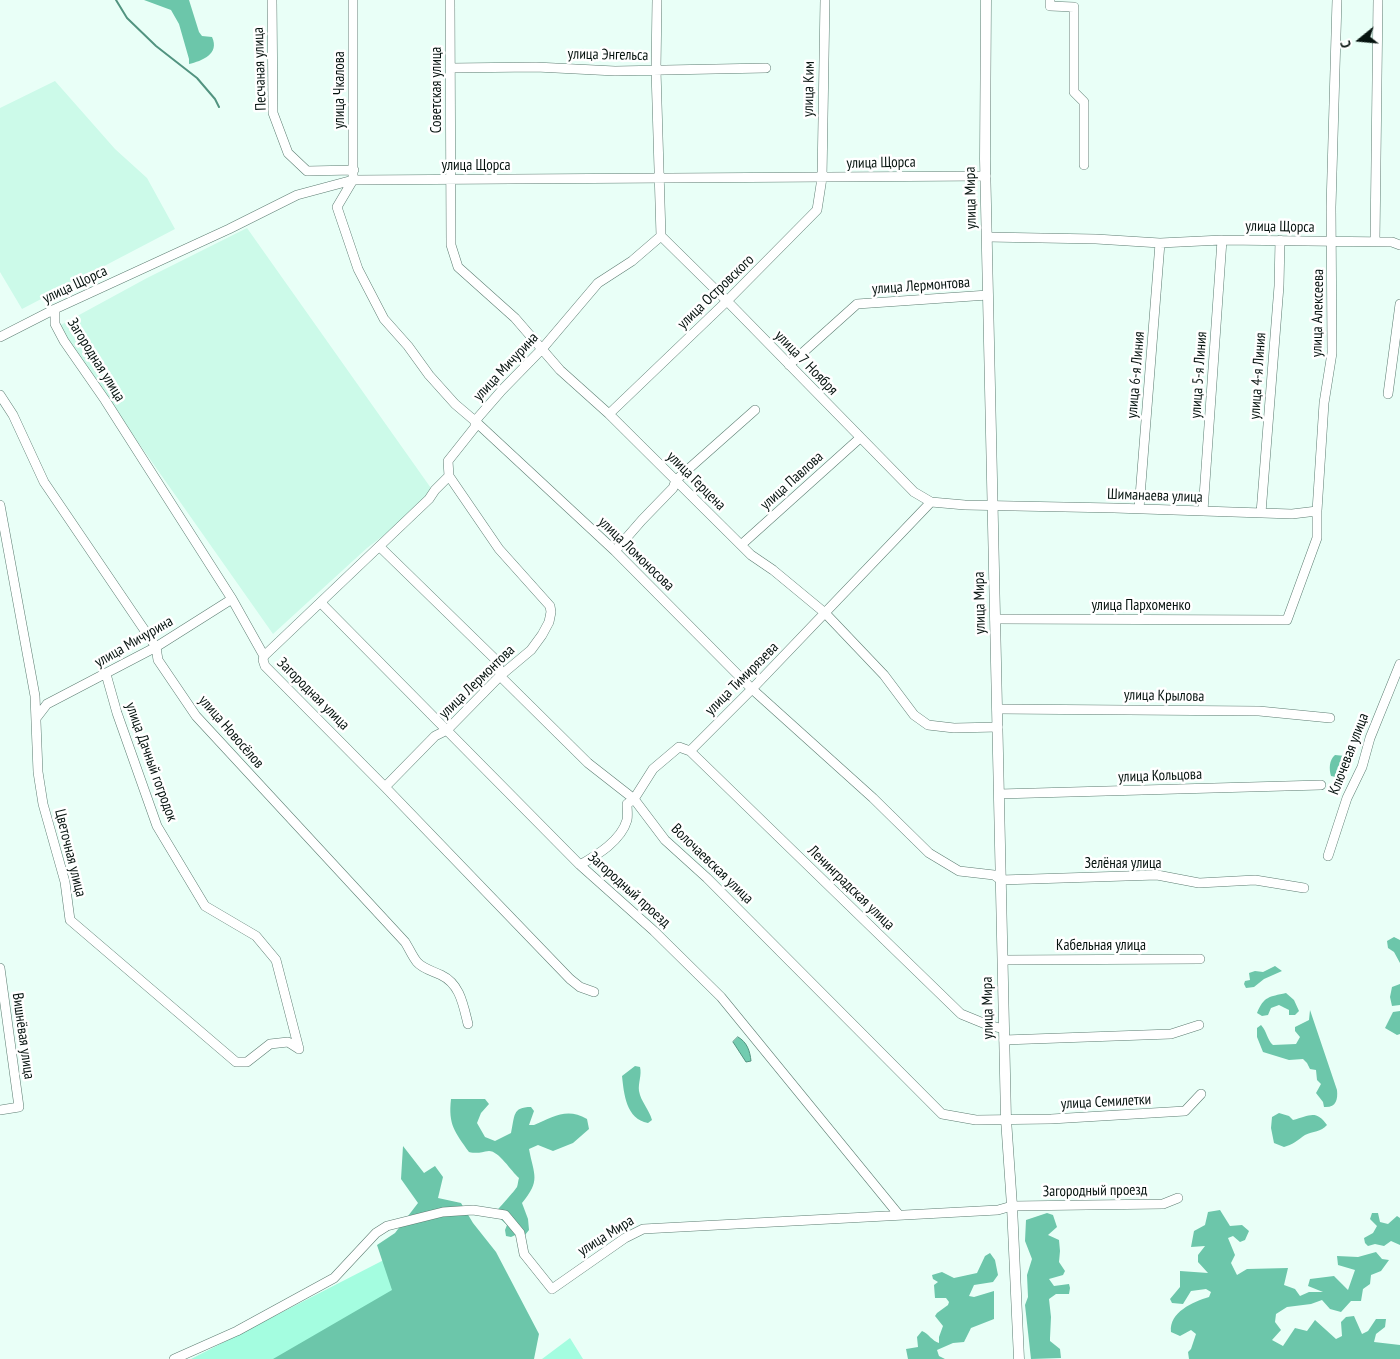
<!DOCTYPE html>
<html>
<head>
<meta charset="utf-8">
<style>
	body { margin:0 }
	#map { position:relative; width:1400px; height:1359px; overflow:hidden; background:#e9fff7; font-family:"PT Sans Narrow",sans-serif }
	canvas { display:block }
	.north { position:absolute; left:1335px; top:15px; width:50px; height:50px; -webkit-text-stroke:4px #fff; paint-order:stroke; rotate:253deg; font-size:14px; font-weight:700; line-height:20px; text-align:center; color:#06130f }
	.north::after { content:''; display:block; margin:auto; width:18px; height:22px; background:#06130f; clip-path:polygon(50% 0,100% 100%,50% 72%,0 100%) }
</style>
</head>
<body>
<div id="map">
<canvas width="1400" height="1359"></canvas>
<div class="north">С</div>
</div>
<script>
const g = document.querySelector('canvas').getContext('2d');
g.lineJoin = 'round';
function fill(path, color) {
  g.fillStyle = color;
  g.fill(path, 'evenodd');
}
function strokePath(path, color, width, dash) {
  g.strokeStyle = color;
  g.lineWidth = width;
  g.lineCap = dash ? 'butt' : 'round';
  g.setLineDash(dash || []);
  g.stroke(path);
}
function label(font, color, halo, rows, align = 'center') {
  g.font = font + ' "PT Sans Narrow",sans-serif';
  g.lineWidth = 5;
  g.setLineDash([]);
  g.textBaseline = 'middle';
  g.strokeStyle = halo;
  g.fillStyle = color;
  for (const [text, x, y, turn = 0] of rows) {
    g.save();
    g.translate(x, y);
    g.rotate((+turn || 0) * Math.PI / 180);
    g.textAlign = isNaN(turn) ? turn : align;
    if (halo) g.strokeText(text, 0, 0);
    g.fillText(text, 0, 0);
    g.restore();
  }
}
fill(new Path2D(`
	M 55,81 L 115,149 L 147,178 L 175,229 L 22,309 L 0,272 L 0,108 Z
	M 247,228 L 433,491 L 392,529 L 367,548 L 273,634 L 57,327 L 147,278 Z`), '#ccfae9');
fill(new Path2D(`
	M 448,1227 L 534,1359 L 191,1359 Z
	M 570,1338 L 583,1359 L 542,1359 Z`), '#a4fde0');
fill(new Path2D(`
	M 144,0 L 189,0 L 199,32 L 202,36 L 212,37 C 220,54 202,61 189,64 L 189,59 L 179,24 L 171,10 Z
	M 1335,755 L 1345,756 L 1348,764 L 1348,773 L 1336,777 L 1331,776 C 1329,769 1329,760 1335,755 Z
	M 1394,937 L 1400,940 L 1400,963 L 1394,952 L 1388,948 L 1387,941 Z
	M 1275,966 L 1282,971 L 1264,979 L 1254,987 L 1246,988 L 1244,984 L 1245,981 L 1250,980 L 1249,973 L 1255,971 L 1263,972 Z
	M 1400,984 L 1400,1005 L 1392,1006 L 1390,997 L 1392,987 Z
	M 1286,993 L 1294,1000 L 1299,1011 L 1295,1015 L 1289,1015 L 1289,1010 L 1279,1005 L 1271,1008 L 1268,1015 L 1262,1016 L 1257,1013 C 1264,996 1269,997 1286,993 Z
	M 1310,1010 L 1337,1090 C 1338,1100 1336,1108 1324,1107 L 1323,1102 L 1316,1093 L 1321,1084 L 1317,1080 L 1316,1070 L 1310,1069 L 1307,1063 L 1303,1059 L 1289,1060 L 1263,1052 L 1257,1037 L 1257,1028 L 1261,1025 C 1267,1031 1267,1040 1273,1045 L 1296,1044 L 1300,1037 L 1295,1031 L 1295,1027 L 1309,1020 Z
	M 1400,1011 L 1400,1034 L 1397,1035 L 1385,1028 L 1393,1012 Z
	M 635,1066 L 640,1067 C 642,1075 638,1083 639,1091 C 641,1102 649,1109 652,1120 L 648,1123 C 626,1119 624,1094 622,1076 Z
	M 451,1099 L 485,1099 L 489,1104 L 481,1113 L 477,1123 L 485,1137 L 495,1141 L 511,1133 C 515,1116 512,1107 531,1107 L 534,1111 L 529,1125 L 534,1125 C 553,1117 567,1107 587,1119 L 589,1129 L 573,1143 L 553,1151 L 538,1145 L 529,1149 C 534,1176 541,1180 522,1203 L 528,1219 L 529,1230 L 525,1235 L 520,1233 L 511,1237 L 506,1236 L 505,1230 L 507,1225 L 494,1213 C 497,1211 516,1189 517,1187 C 518,1184 518,1181 519,1178 C 511,1171 499,1151 489,1151 C 481,1152 478,1154 469,1152 C 455,1132 448,1125 451,1099 Z
	M 1279,1113 L 1289,1116 L 1293,1120 C 1309,1116 1316,1109 1327,1125 C 1321,1132 1313,1131 1305,1135 C 1298,1140 1292,1145 1284,1147 L 1274,1143 L 1271,1128 L 1272,1117 Z
	M 403,1146 L 424,1173 L 435,1166 L 443,1177 L 438,1198 L 461,1203 L 473,1223 L 496,1252 L 539,1334 L 534,1359 L 273,1359 L 392,1290 L 377,1245 L 395,1233 L 418,1203 L 401,1179 Z
	M 1220,1210 L 1230,1226 L 1242,1225 L 1249,1231 L 1245,1240 L 1240,1242 L 1233,1236 L 1228,1238 L 1235,1255 L 1231,1263 L 1237,1275 L 1247,1269 L 1288,1268 L 1284,1285 L 1295,1289 L 1300,1296 L 1309,1292 L 1323,1292 L 1308,1286 L 1310,1279 L 1334,1276 L 1348,1290 L 1355,1270 L 1338,1265 L 1337,1256 L 1358,1257 L 1376,1252 L 1382,1259 L 1389,1260 L 1381,1271 L 1371,1275 L 1370,1284 L 1363,1289 L 1361,1301 L 1351,1301 L 1341,1312 L 1330,1309 L 1322,1300 L 1311,1304 L 1287,1307 L 1276,1314 L 1275,1322 L 1281,1330 L 1272,1340 L 1283,1346 L 1295,1328 L 1307,1331 L 1315,1320 L 1336,1339 L 1342,1336 L 1341,1322 L 1346,1317 L 1354,1316 L 1362,1334 L 1368,1331 L 1376,1319 L 1386,1319 L 1385,1327 L 1376,1334 L 1374,1342 L 1400,1345 L 1400,1359 L 1189,1359 L 1188,1352 L 1191,1349 L 1196,1334 L 1191,1330 L 1180,1336 L 1171,1332 C 1169,1312 1193,1302 1209,1297 L 1211,1292 L 1206,1289 L 1191,1291 L 1183,1304 L 1172,1303 L 1170,1299 L 1180,1287 L 1180,1271 L 1208,1273 L 1198,1262 L 1198,1255 L 1205,1246 L 1191,1247 L 1194,1231 L 1205,1225 L 1208,1212 Z
	M 1047,1213 L 1053,1215 L 1057,1227 L 1048,1235 L 1059,1240 L 1060,1251 L 1059,1262 L 1065,1271 L 1063,1275 L 1049,1279 L 1054,1286 L 1069,1284 L 1070,1288 L 1069,1294 L 1056,1294 L 1049,1299 L 1051,1317 L 1050,1338 L 1050,1341 L 1060,1349 L 1061,1358 L 1031,1359 L 1025,1305 L 1028,1297 L 1027,1275 L 1032,1259 L 1025,1241 L 1026,1220 Z
	M 1372,1213 L 1378,1213 L 1380,1222 L 1388,1224 L 1397,1216 L 1400,1218 L 1400,1245 L 1391,1241 L 1384,1246 L 1375,1244 L 1368,1246 L 1365,1243 L 1364,1238 L 1373,1233 L 1377,1226 L 1370,1219 Z
	M 990,1253 L 995,1260 L 998,1275 L 993,1282 L 974,1285 L 969,1296 L 974,1297 L 994,1291 L 994,1319 L 971,1328 L 964,1342 L 953,1343 L 937,1350 L 939,1356 L 945,1359 L 908,1359 L 906,1349 L 918,1347 L 917,1337 L 922,1331 C 929,1334 932,1341 939,1343 L 939,1337 L 943,1326 L 935,1316 L 937,1313 L 948,1305 L 949,1302 L 946,1298 L 935,1298 L 934,1285 L 938,1282 L 933,1279 L 932,1275 L 942,1272 L 954,1278 L 977,1273 L 985,1256 Z`), '#6cc6aa');
const water = new Path2D(`
	M 738,1037 C 747,1042 750,1051 751,1061 L 746,1062 L 733,1042 Z`);
fill(water, '#72ccb0');
strokePath(water, '#529480', 1);
strokePath(new Path2D(`
	M 116,0 L 127,18 L 156,46 L 197,78 L 215,99 L 219,107`), '#529480', 2);
const minor = new Path2D(`
	M 272,0 L 273,113 L 288,153 L 307,171 L 354,170
	M 353,0 L 353,180 L 337,207 L 358,269 L 384,319 L 408,346 L 429,375 L 455,404 L 475,421 L 615,551 L 752,689 L 873,798 L 929,853 L 959,871 L 994,875 L 1001,880 L 1157,875 L 1199,883 L 1255,880 L 1304,888
	M 450,0 L 451,245 L 458,267 L 515,318 L 560,370 L 609,414 L 751,555 L 773,570 L 825,613 L 884,675 L 914,715 L 928,725 L 954,728 L 998,727
	M 657,0 L 656,70 L 661,236 L 727,301 L 914,492 L 931,502 L 965,505 L 1114,508 L 1292,514 L 1317,511
	M 1050,0 L 1050,6 L 1074,7 L 1074,92 L 1084,102 L 1084,165
	M 450,68 L 536,67 L 615,71 L 766,68
	M 987,237 L 1096,239 L 1160,243 L 1222,240 L 1392,242 L 1400,245
	M 1375,241 L 1378,0
	M 55,309 L 55,324 L 64,341 L 105,400 L 232,599 L 264,656 L 263,660 L 265,666 L 385,787 L 570,979 L 580,987 L 594,992
	M 0,337 L 55,309 L 229,229 L 297,195 L 353,180 L 986,176
	M 789,365 L 857,304 L 988,295
	M 1388,394 L 1400,304
	M 0,395 L 13,415 L 44,482 L 156,647 L 158,660 L 196,716 L 405,942 C 409,948 412,956 417,962 C 423,969 433,971 441,975 C 460,984 463,1004 468,1024
	M 609,414 L 727,301 L 817,210 L 822,178 L 825,0
	M 0,505 L 35,696 L 38,772 L 43,804 L 65,882 L 70,920 L 236,1062 L 247,1062 L 270,1044 L 288,1042 L 299,1049
	M 1139,509 L 1160,243
	M 1203,511 L 1222,240
	M 1261,513 L 1279,286 L 1280,240
	M 741,545 L 860,438
	M 380,547 L 498,662 L 500,676 L 588,763 L 634,799 L 665,840 L 707,878 L 942,1114 L 976,1120 L 1051,1119 L 1185,1111 L 1201,1094
	M 615,551 L 642,520 L 673,488 L 676,480 L 755,410
	M 321,603 L 580,865 L 654,931 L 721,997 L 899,1215
	M 995,619 L 1287,620 L 1317,538 L 1317,511 L 1324,403 L 1332,353 L 1331,207 L 1337,0
	M 264,656 L 429,499 L 435,490 L 449,476 L 448,461 L 475,427 L 475,421 L 502,390 L 542,349 L 598,283 L 632,261 L 661,236
	M 106,674 L 117,713 L 157,826 L 205,906 L 256,936 L 276,960 L 299,1049
	M 997,709 L 1259,711 L 1330,718
	M 37,717 L 47,704 L 156,647 L 232,599
	M 690,751 L 961,1014 L 988,1025 L 1004,1029
	M 385,787 L 435,736 L 447,730 L 500,676 L 531,650 L 542,635 L 549,622 L 551,612 L 550,606 L 499,549 L 449,476
	M 999,794 L 1321,785
	M 1328,856 L 1347,798 L 1362,767 L 1370,738 L 1400,664
	M 580,865 C 597,855 621,841 627,820 C 628,815 627,809 627,804 L 634,799 L 653,769 L 679,747 L 690,751 L 752,689 L 931,502
	M 1003,960 L 1200,959
	M 0,968 L 19,1107 L 0,1110
	M 1004,1040 L 1171,1034 L 1199,1025
	M 174,1359 L 237,1331 L 334,1278 L 376,1233 L 387,1226 L 443,1212 L 473,1210 L 505,1215 L 520,1233 L 524,1254 L 552,1289 L 625,1238 L 643,1229 L 998,1210 L 1012,1206 L 1163,1204 L 1178,1198`);
const major = new Path2D(`
	M 986,0 L 985,159 L 1006,1119 L 1012,1206 L 1019,1359`);
strokePath(minor, '#5d7d72', 10);
strokePath(major, '#5d7d72', 11);
strokePath(minor, '#fff', 9);
strokePath(major, '#fff', 10);
label('15px', '#06130f', '#fff', [
	["улица Энгельса",608,55,1],
	["Песчаная улица",260,69,-92],
	["улица Ким",809,89,-89],
	["улица Чкалова",340,90,-90],
	["Советская улица",437,90,-90],
	["улица Щорса",881,163,-1],
	["улица Щорса",476,166],
	["улица Мира",971,198,-91],
	["улица Щорса",1280,227,1],
	["улица Щорса",75,285,-25],
	["улица Лермонтова",921,286,-4],
	["улица Островского",716,292,-44],
	["улица Алексеева",1318,313,-89],
	["Загородная улица",96,360,58],
	["улица 7 Ноября",806,363,46],
	["улица Мичурина",506,367,-47],
	["улица 6-я Линия",1136,375,-85],
	["улица 5-я Линия",1199,375,-86],
	["улица 4-я Линия",1258,376,-86],
	["улица Герцена",696,481,45],
	["улица Павлова",792,481,-42],
	["Шиманаева улица",1155,496,2],
	["улица Ломоносова",636,554,44],
	["улица Мира",980,603,-91],
	["улица Пархоменко",1141,606],
	["улица Мичурина",134,642,-30],
	["улица Тимирязева",742,679,-45],
	["улица Лермонтова",477,682,-44],
	["Загородная улица",313,694,45],
	["улица Крылова",1164,696,1],
	["улица Новосёлов",231,732,49],
	["Ключевая улица",1349,754,-69],
	["улица Дачный гогродок",151,762,70],
	["улица Кольцова",1160,776,-2],
	["Цветочная улица",70,853,76],
	["Волочаевская улица",712,864,44],
	["Зелёная улица",1123,864],
	["Ленинградская улица",851,888,44],
	["Загородный проезд",629,890,42],
	["Кабельная улица",1101,946],
	["улица Мира",988,1008,-91],
	["Вишнёвая улица",23,1036,82],
	["улица Семилетки",1106,1102,-3],
	["Загородный проезд",1095,1191,-1],
	["улица Мира",606,1236,-32]
]);
</script>
</body>
</html>
